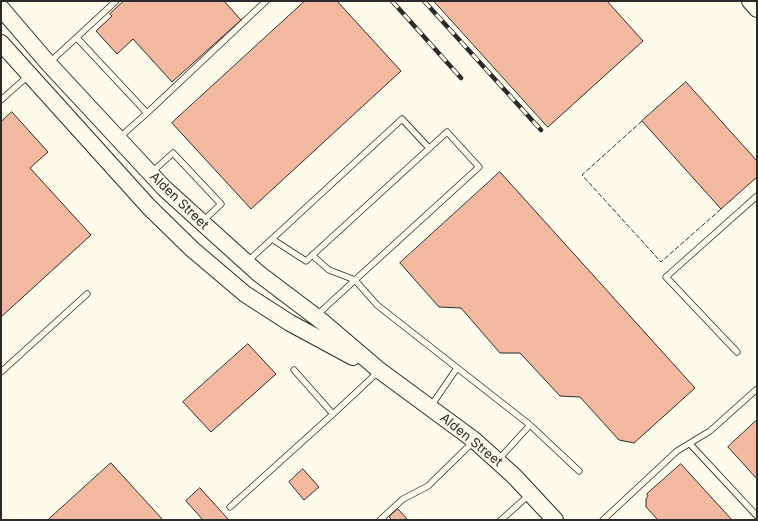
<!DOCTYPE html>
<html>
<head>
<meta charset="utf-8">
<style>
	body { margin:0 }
	#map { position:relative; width:758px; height:521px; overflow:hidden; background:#fdfbea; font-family:Inter,sans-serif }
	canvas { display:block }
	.frame { position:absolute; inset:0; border:2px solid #2b2b2b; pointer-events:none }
</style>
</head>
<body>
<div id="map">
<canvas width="758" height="521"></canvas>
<div class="frame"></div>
</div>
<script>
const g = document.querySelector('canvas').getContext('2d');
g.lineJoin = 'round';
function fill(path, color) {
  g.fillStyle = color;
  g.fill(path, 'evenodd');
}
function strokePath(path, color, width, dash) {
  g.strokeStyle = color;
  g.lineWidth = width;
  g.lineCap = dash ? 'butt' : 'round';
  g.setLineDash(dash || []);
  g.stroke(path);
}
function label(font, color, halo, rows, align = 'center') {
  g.font = font + ' Inter,sans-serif';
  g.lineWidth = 3;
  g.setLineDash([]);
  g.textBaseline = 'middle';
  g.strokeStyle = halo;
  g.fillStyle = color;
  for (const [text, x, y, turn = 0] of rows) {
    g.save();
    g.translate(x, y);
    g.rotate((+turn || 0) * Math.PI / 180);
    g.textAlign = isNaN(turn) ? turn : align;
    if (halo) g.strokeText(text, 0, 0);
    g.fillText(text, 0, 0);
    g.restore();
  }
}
const building = new Path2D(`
	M 124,1 L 224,1 L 241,20 L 172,82 L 133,39 L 117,54 L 96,31 L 112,16 L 110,14 Z
	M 305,1 L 337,1 L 401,71 L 251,209 L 172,123 Z
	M 434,1 L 607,1 L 643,41 L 548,127 Z
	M 686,82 L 757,161 L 757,177 L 721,209 L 642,121 Z
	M 12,112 L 48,152 L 30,168 L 91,235 L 1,317 L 1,122 Z
	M 500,172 L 695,388 L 634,443 L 619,440 L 580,397 L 560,396 L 520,353 L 500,353 L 461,308 L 439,307 L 400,263 Z
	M 248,344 L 276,374 L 211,432 L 183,402 Z
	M 757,420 L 757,479 L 728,447 Z
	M 111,463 L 163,520 L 48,520 Z
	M 681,464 L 732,520 L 658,520 L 646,507 L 646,499 L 648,496 L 647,494 Z
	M 303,469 L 319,487 L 304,500 L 289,482 Z
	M 200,488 L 228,519 L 226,520 L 203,520 L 186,501 Z
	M 398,509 L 408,520 L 392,520 L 389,517 Z`);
fill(building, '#f2b8a0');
strokePath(building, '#2b2b2b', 1);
const lane = new Path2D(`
	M 77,38 L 147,113
	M 49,63 L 116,1
	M 1,100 L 28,76
	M 120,137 L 147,113 L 266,1
	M 151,173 L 173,153 L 221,204 L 203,221
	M 272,239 L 402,119 L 429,148
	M 312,255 L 329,270 L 355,280 L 317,315
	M 248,261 L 272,239 L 306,261 L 447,132 L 479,167 L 355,280 L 377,305 L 530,425 L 579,471
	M 737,352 L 666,277 L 757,196
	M 294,370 L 333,414 L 379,371
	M 1,372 L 87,294
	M 431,406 L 457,368
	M 690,444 L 757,516
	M 498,460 L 530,425
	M 230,507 L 333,414
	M 380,520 L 403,499 L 428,486 L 474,441
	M 501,520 L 530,494
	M 603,520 L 677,451 L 710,431 L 757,389`);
const secondary = new Path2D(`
	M 750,1 L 757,9
	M 1,8 L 48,63 L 164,188 L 207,227 L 258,273 L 324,323 L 379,370 L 474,440 L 514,476 L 555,520
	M 1,43 L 149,207 L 192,249 L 245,294 L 290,323 L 353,357`);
strokePath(lane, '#2b2b2b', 7);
strokePath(secondary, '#2b2b2b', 18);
strokePath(lane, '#fdfbea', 5.5);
strokePath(secondary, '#fdfbea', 16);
const rail = new Path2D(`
	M 392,1 L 461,78
	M 424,1 L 541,130`);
strokePath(rail, '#2b2b2b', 4.5);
strokePath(rail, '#fdfbea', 3, [9]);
strokePath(new Path2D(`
	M 642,121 L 582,175 L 661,262 L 721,209`), '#2b2b2b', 1, [5, 2]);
label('13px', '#2b2b2b', '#fdfbea', [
	["Alden Street",179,201,44],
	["Alden Street",471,440,39]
]);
</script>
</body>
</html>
